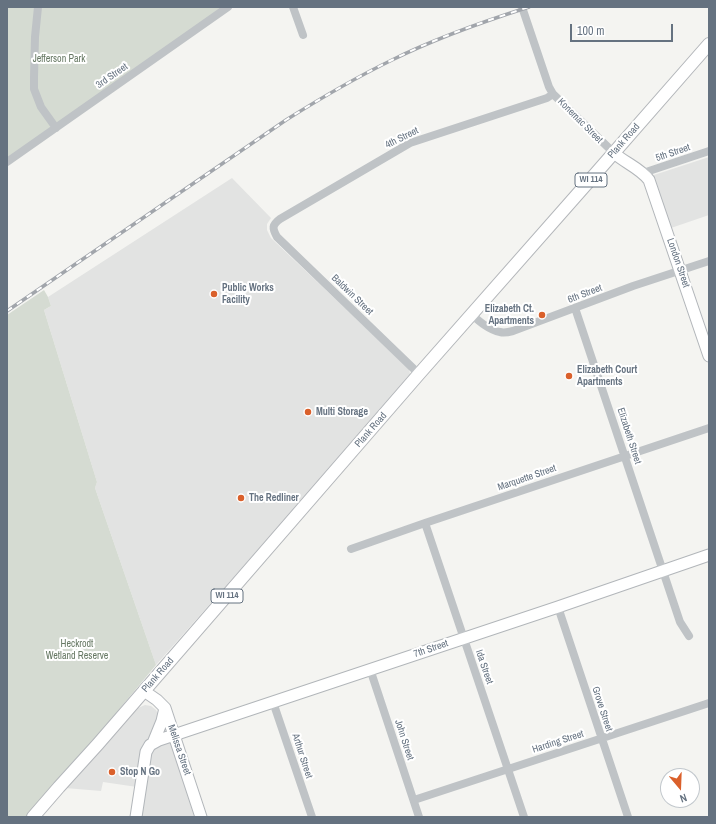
<!DOCTYPE html>
<html>
<head>
<meta charset="utf-8">
<style>
	body { margin:0 }
	#map { position:relative; width:716px; height:824px; overflow:hidden; background:#f4f4f1; font-family:"Archivo Narrow",sans-serif }
	canvas { display:block }
	.frame { position:absolute; inset:0; border:8px solid #657280; pointer-events:none }
	.north { position:absolute; left:660px; top:768px; width:40px; height:40px; box-sizing:border-box; background:#fff; border:1px solid #c1c7cc; border-radius:50%; rotate:161deg; font-size:11px; font-weight:700; line-height:16px; text-align:center; color:#657280 }
	.north::after { content:''; display:block; margin:auto; width:14px; height:18px; background:#da602b; clip-path:polygon(50% 0,100% 100%,50% 72%,0 100%) }
	.scale { position:absolute; left:570px; top:24px; width:103px; height:18px; box-sizing:border-box; border:2px solid #657280; border-top:0; padding-left:5px; font-size:12px; line-height:14px; white-space:nowrap; color:#657280; -webkit-text-stroke:3px #fff; paint-order:stroke }
</style>
</head>
<body>
<div id="map">
<canvas width="716" height="824"></canvas>
<div class="frame"></div>
<div class="north">N</div>
<div class="scale">100 m</div>
</div>
<script>
const g = document.querySelector('canvas').getContext('2d');
g.lineJoin = 'round';
function fill(path, color) {
  g.fillStyle = color;
  g.fill(path, 'evenodd');
}
function strokePath(path, color, width, dash) {
  g.strokeStyle = color;
  g.lineWidth = width;
  g.lineCap = dash ? 'butt' : 'round';
  g.setLineDash(dash || []);
  g.stroke(path);
}
function label(font, color, halo, rows, align = 'center') {
  g.font = font + ' "Archivo Narrow",sans-serif';
  g.lineWidth = 4;
  g.setLineDash([]);
  g.textBaseline = 'middle';
  g.strokeStyle = halo;
  g.fillStyle = color;
  for (const [text, x, y, turn = 0] of rows) {
    g.save();
    g.translate(x, y);
    g.rotate((+turn || 0) * Math.PI / 180);
    g.textAlign = isNaN(turn) ? turn : align;
    if (halo) g.strokeText(text, 0, 0);
    g.fillText(text, 0, 0);
    g.restore();
  }
}
fill(new Path2D(`
	M 709,157 L 709,215 L 671,228 L 654,177 L 654,175 Z
	M 232,178 L 271,218 L 267,224 L 267,230 L 271,238 L 406,366 L 409,369 L 410,374 L 409,379 L 156,665 L 95,488 L 97,482 L 44,310 L 51,306 L 48,297 Z
	M 145,705 L 151,706 L 156,710 L 159,716 L 172,747 L 196,817 L 141,817 L 137,787 L 103,782 L 101,791 L 65,788 L 128,718 L 138,708 Z`), '#e2e3e2');
fill(new Path2D(`
	M 7,7 L 225,7 L 7,159 Z
	M 44,290 L 48,297 L 51,306 L 44,310 L 97,482 L 95,488 L 156,665 L 121,707 L 103,731 L 30,817 L 7,817 L 7,315 Z`), '#d5dbd2');
const secondary = new Path2D(`
	M 614,153 C 625,163 640,168 649,180 L 709,356
	M 144,691 L 157,700 L 165,708 L 201,817
	M 153,743 L 162,721 L 165,708
	M 136,817 L 146,752 L 150,745 L 159,740 L 558,607 L 709,555`);
const primary = new Path2D(`
	M 33,817 L 59,787 L 98,744 L 419,374 L 590,180 L 709,44`);
strokePath(secondary, '#b2b6ba', 13);
strokePath(primary, '#b3b6ba', 14);
strokePath(new Path2D(`
	M 38,7 L 35,37 L 34,77 L 34,89 L 41,107 L 56,128
	M 293,7 L 303,35
	M 522,7 L 549,87 L 553,94 L 614,153
	M 7,162 L 228,7
	M 643,173 L 709,151
	M 575,308 L 680,622 L 689,636
	M 471,314 C 479,321 489,330 500,332 C 504,333 509,332 513,331 L 633,286 L 709,261
	M 419,374 L 277,237 C 272,228 272,225 280,219 L 410,143 L 547,98 L 553,94
	M 425,523 L 524,817
	M 351,549 L 425,523 L 709,428
	M 558,607 L 628,817
	M 370,669 L 419,817
	M 273,702 L 312,817
	M 414,800 L 709,703`), '#bfc3c6', 8);
strokePath(secondary, '#fff', 11);
strokePath(primary, '#fff', 12);
const rail = new Path2D(`
	M 7,311 L 286,120 C 321,98 355,78 392,60 C 436,38 482,22 529,7`);
strokePath(rail, '#a1a5ab', 3.5);
strokePath(rail, '#fff', 2, [6]);
for (const [x, y, r, color] of [
	[214,294,4,"#da602b"],
	[542,315,4,"#da602b"],
	[569,376,4,"#da602b"],
	[308,412,4,"#da602b"],
	[241,498,4,"#da602b"],
	[112,772,4,"#da602b"]
]) {
  const dot = new Path2D();
  dot.arc(x, y, r, 0, 2 * Math.PI);
  g.fillStyle = color;
  g.fill(dot);
  strokePath(dot, '#fff', 1.5);
}
for (const [x, y, w] of [
	[591,180,32],
	[227,596,32]
]) {
  const box = new Path2D();
  box.roundRect(x - w / 2, y - 7, w, 14, 3);
  g.fillStyle = '#fff';
  g.fill(box);
  strokePath(box, '#657280', 1);
}
label('bold 9px', '#657280', null, [
	["WI 114",591,180],
	["WI 114",227,596]
]);
label('10px', '#667863', '#fff', [
	["Jefferson Park",59,59],
	["Heckrodt",77,644],
	["Wetland Reserve",77,656]
]);
label('10px', '#657280', '#fff', [
	["3rd Street",112,76,-35],
	["Konemac Street",580,121,45],
	["4th Street",402,138,-26],
	["Plank Road",624,141,-49],
	["5th Street",673,153,-19],
	["London Street",678,263,71],
	["6th Street",585,294,-21],
	["Baldwin Street",352,295,44],
	["Plank Road",371,430,-49],
	["Elizabeth Street",629,436,72],
	["Marquette Street",527,478,-19],
	["7th Street",431,649,-19],
	["Ida Street",484,667,71],
	["Plank Road",158,675,-49],
	["Grove Street",602,709,72],
	["John Street",404,740,72],
	["Harding Street",558,742,-18],
	["Melissa Street",179,750,71],
	["Arthur Street",302,756,72]
]);
label('bold 10px', '#657280', '#fff', [
	["Public Works",222,288],
	["Facility",222,300],
	["Elizabeth Ct.",534,309,"right"],
	["Apartments",534,321,"right"],
	["Elizabeth Court",577,370],
	["Apartments",577,382],
	["Multi Storage",316,412],
	["The Redliner",249,498],
	["Stop N Go",120,772]
], 'left');
</script>
</body>
</html>
